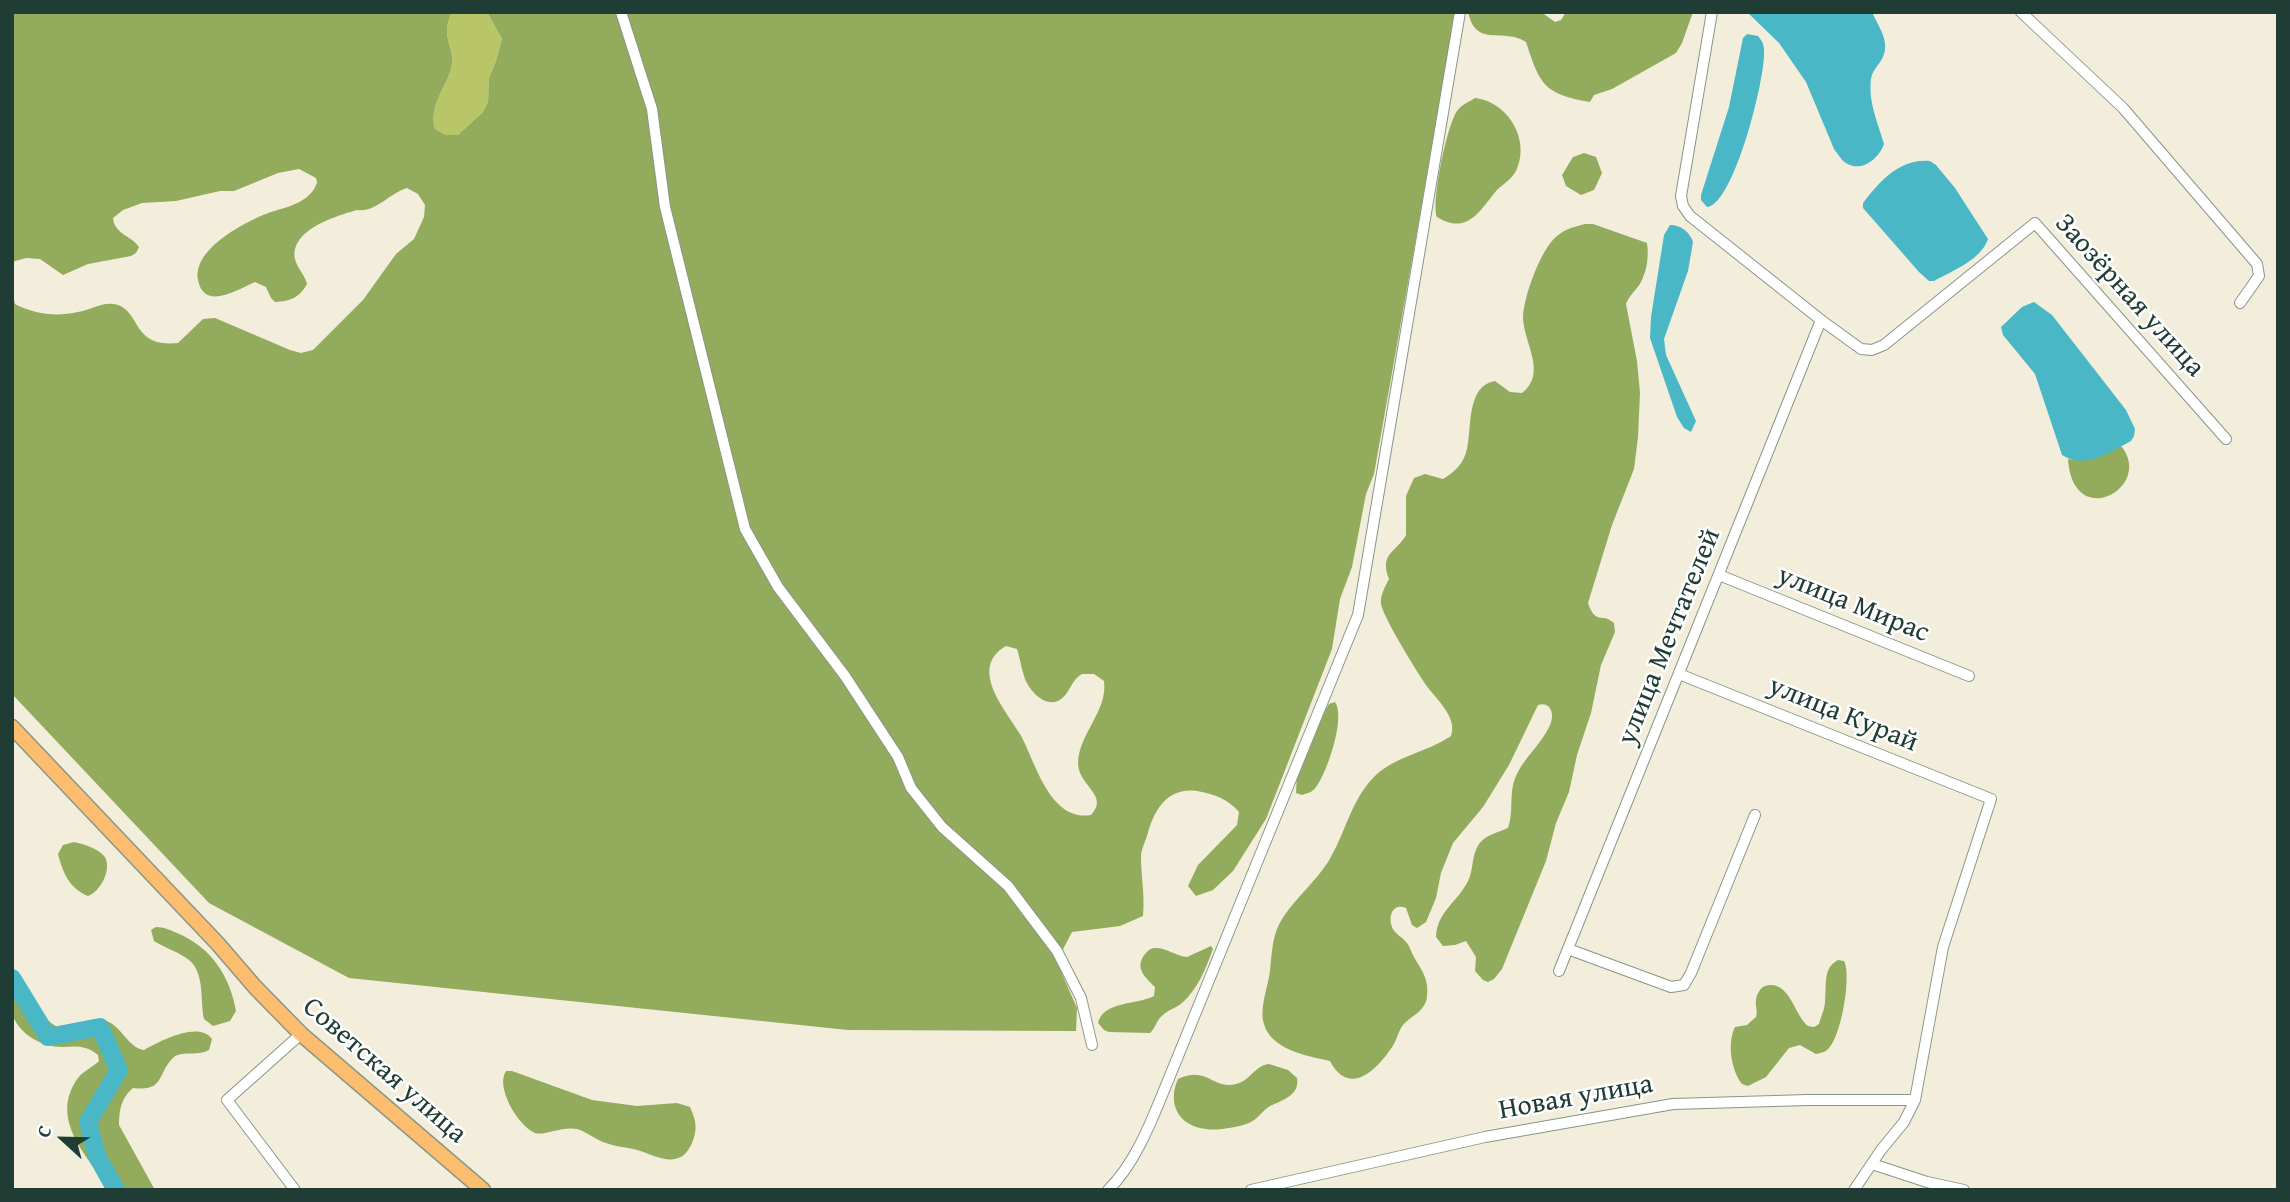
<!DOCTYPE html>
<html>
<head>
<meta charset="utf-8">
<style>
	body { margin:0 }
	#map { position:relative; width:2290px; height:1202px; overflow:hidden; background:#f3eedb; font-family:"Gentium Book Plus",serif }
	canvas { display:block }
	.frame { position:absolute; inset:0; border:14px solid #1f3d34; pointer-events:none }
	.north { position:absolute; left:28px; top:1104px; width:70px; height:70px; -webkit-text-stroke:5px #fff; paint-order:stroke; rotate:292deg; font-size:19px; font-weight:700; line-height:28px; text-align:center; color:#1f3d34 }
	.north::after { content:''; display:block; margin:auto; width:24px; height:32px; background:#1f3d34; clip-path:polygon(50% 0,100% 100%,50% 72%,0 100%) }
</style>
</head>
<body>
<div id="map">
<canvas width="2290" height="1202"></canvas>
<div class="frame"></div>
<div class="north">С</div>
</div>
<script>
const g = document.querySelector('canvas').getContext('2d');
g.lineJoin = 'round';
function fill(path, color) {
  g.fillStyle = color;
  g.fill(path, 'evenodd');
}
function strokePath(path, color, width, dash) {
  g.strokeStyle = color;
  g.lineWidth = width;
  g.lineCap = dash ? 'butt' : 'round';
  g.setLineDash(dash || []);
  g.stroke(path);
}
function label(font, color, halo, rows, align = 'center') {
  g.font = font + ' "Gentium Book Plus",serif';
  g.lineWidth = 5;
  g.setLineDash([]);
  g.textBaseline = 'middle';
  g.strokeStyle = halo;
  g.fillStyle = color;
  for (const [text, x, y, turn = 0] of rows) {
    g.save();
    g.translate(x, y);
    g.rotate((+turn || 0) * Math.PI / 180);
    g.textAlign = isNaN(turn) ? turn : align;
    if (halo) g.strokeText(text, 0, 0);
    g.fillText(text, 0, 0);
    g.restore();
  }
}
fill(new Path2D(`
	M 452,12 L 487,12 L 502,39 L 496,61 L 489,78 L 488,102 L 483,112 L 458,135 L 446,135 L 435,129 C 429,107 443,92 450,72 C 459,48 438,40 452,12 Z`), '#b8c668');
fill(new Path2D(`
	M 12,12 L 452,12 C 438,40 459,48 450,72 C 443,92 429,107 435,129 L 446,135 L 458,135 L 483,112 L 488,102 L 489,78 L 496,61 L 502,39 L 487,12 L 1456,12 L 1374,474 L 1366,494 L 1352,567 L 1340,599 L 1332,649 L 1266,819 L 1233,871 L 1213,890 L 1196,896 L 1188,886 L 1198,865 L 1237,825 L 1239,812 C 1228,799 1214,794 1197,791 C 1167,787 1154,810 1147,836 C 1145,842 1141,850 1141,857 C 1141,877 1145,894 1143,916 L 1120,926 L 1072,932 L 1059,957 L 1062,974 L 1077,1008 L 1076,1031 L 848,1030 L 349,978 L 209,903 L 12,694 L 12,291 L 15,304 C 34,314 56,317 78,312 C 90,310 102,302 114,304 C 142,309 130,348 178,343 L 203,319 L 215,318 L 290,350 L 301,353 L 313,350 L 363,300 L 396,254 L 414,239 L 424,217 L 425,205 L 418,194 L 407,188 C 390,193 375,213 357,210 C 337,216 290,229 295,259 C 297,268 305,275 307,284 C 299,298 291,301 275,302 L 271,298 L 266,287 L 255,282 C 237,290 204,311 198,280 C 193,250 240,225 263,215 C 278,209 300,206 311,193 C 314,190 315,187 317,183 L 316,178 L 299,169 L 278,173 L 234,191 L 220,191 L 176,201 L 142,203 L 123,210 L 113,218 C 115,235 131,235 139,247 L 136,253 L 131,256 L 88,264 L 63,275 L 40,259 L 26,258 L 12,262 ZM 1006,646 L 1017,649 C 1020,658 1021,667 1024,676 C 1028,690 1046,710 1061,699 C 1070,693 1071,680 1082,674 L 1094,674 L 1104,681 C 1108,711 1079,733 1078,763 C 1078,786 1110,795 1091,815 C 1049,822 1035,760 1020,734 C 1005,709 968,668 1006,646 Z
	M 1468,12 L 1541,12 L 1555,22 L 1561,20 L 1566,12 L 1693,12 L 1682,43 L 1676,53 L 1612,89 L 1594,95 L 1590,102 C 1544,94 1540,85 1526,42 C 1504,27 1476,49 1468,12 Z
	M 1475,98 C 1509,102 1531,141 1516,171 C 1512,179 1503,184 1497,190 C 1480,210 1468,236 1437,217 C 1431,202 1447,125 1457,111 C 1461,105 1469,102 1475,98 Z
	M 1584,153 L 1596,157 L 1602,173 L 1594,190 L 1581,195 L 1566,186 L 1562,175 L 1573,157 Z
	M 1585,224 L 1593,224 L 1647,243 C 1649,257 1647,271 1640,284 C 1635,291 1629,296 1626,304 L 1637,361 L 1640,393 L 1638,437 L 1634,469 L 1612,525 L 1588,603 C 1596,626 1602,612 1614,623 L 1615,632 L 1601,665 L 1591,713 L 1577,755 L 1569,792 L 1556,823 L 1546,861 L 1502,969 L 1494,979 L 1488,982 L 1483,980 L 1475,971 L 1476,957 L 1466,941 L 1455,945 L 1443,946 L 1436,937 C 1437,911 1458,902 1468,881 C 1474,869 1471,856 1479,844 C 1485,835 1499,832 1508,828 C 1513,814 1510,800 1513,785 C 1518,762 1541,746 1550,725 C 1555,715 1551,701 1538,705 L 1509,765 L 1483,807 L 1453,843 L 1441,873 L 1436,898 L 1426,922 L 1417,928 L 1412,925 L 1406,908 C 1393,903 1388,915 1392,927 C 1395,934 1401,936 1406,942 C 1410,946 1411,952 1414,957 C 1422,971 1429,979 1427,996 C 1426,1011 1412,1015 1403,1025 C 1399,1030 1397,1038 1394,1044 C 1379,1068 1350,1099 1330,1061 C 1308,1056 1271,1050 1264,1024 C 1259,1009 1268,987 1270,971 C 1272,952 1272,933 1284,916 C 1297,897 1315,882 1328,862 C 1345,835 1350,802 1373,778 C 1394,756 1426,753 1451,736 C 1458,717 1436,699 1426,685 C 1417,672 1383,617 1381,604 C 1380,595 1385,587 1389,579 C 1379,553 1396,553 1406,535 L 1406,496 L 1414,478 L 1425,474 L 1443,479 C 1455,472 1464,463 1467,449 C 1472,428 1466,386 1495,381 L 1510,392 L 1522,393 C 1548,373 1523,342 1523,317 C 1524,296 1539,256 1552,241 C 1561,230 1573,227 1585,224 Z
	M 2121,446 C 2155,487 2073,533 2068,459 C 2087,463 2105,455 2121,446 Z
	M 1335,702 C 1346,717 1327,773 1316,787 C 1313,792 1308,793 1302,795 L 1296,793 L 1297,775 L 1326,709 L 1329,704 Z
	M 74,842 C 84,844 99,849 105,857 C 112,870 100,892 88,896 C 69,888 63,873 58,854 L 63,845 Z
	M 156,927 C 164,927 170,930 177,933 C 211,947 230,976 236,1011 L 230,1021 L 213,1026 L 204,1019 C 200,1001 205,973 189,960 C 179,952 165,948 154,941 L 151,930 Z
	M 1211,946 L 1213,949 C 1206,968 1198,989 1182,1003 C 1176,1008 1168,1010 1163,1015 C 1156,1020 1156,1028 1150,1033 L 1109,1032 L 1104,1030 L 1098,1023 C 1103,1001 1137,1005 1154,996 L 1155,987 C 1145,977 1134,968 1145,954 C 1148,951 1149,949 1154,948 C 1165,947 1176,956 1187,957 Z
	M 1838,960 L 1844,961 C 1852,975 1841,1040 1827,1050 C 1824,1053 1819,1053 1816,1054 L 1800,1045 L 1789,1048 L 1766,1077 L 1748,1086 L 1742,1084 C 1731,1070 1727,1043 1735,1027 L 1747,1025 L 1756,1017 C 1758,1010 1755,1006 1756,1000 C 1756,995 1761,987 1765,986 C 1787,979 1794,1010 1804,1022 C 1808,1027 1808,1026 1814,1027 L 1819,1024 C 1821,1016 1825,1009 1825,1001 C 1827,987 1822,968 1838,960 Z
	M 12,966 C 26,993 31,1012 59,1028 C 74,1028 88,1016 103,1020 C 122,1024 126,1047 144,1050 C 158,1042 199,1020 212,1039 L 209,1050 C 199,1056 186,1051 175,1056 C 156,1073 166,1092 133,1088 C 121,1098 119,1110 119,1125 L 155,1190 L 110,1190 C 88,1157 48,1119 78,1078 C 83,1071 93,1067 99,1061 L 98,1055 C 87,1045 75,1046 62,1047 C 43,1047 20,1035 13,1016 C 9,1005 12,979 12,966 Z
	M 1269,1064 L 1288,1070 L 1297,1078 C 1300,1095 1283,1100 1270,1106 C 1262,1111 1257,1120 1249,1123 C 1239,1127 1217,1131 1206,1129 C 1178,1126 1167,1103 1178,1079 C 1207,1065 1213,1090 1236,1084 C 1250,1081 1254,1066 1269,1064 Z
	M 506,1071 L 512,1071 L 592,1100 L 637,1106 L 677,1103 L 690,1107 C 696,1120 698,1129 692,1143 C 680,1171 657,1156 637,1150 C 627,1147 616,1147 606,1143 C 596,1140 587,1132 577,1129 C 562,1126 544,1136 535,1133 C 518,1126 495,1087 506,1071 Z`), '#92ab5c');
fill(new Path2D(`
	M 1747,12 L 1872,12 C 1879,28 1891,42 1882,59 C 1878,66 1872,71 1871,79 C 1868,102 1878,123 1884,144 C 1879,159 1861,173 1846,163 C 1841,160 1838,154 1834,149 L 1806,82 L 1779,43 Z
	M 1747,34 L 1758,36 C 1762,41 1764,44 1764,51 C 1766,76 1734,205 1707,207 L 1701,200 L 1701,195 L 1729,107 L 1743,38 Z
	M 1930,161 L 1936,165 L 1955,188 L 1988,239 C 1981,260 1952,271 1934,281 L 1929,281 L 1919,272 L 1863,208 L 1863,203 C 1880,181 1900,158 1930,161 Z
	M 1670,225 C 1681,225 1690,232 1693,242 L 1688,271 L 1664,339 L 1666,355 L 1696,421 L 1691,432 L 1684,428 L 1677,417 L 1650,338 L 1651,317 L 1664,235 Z
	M 2034,302 L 2052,315 L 2126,410 L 2135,429 L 2134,436 L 2131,441 C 2110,452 2085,470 2062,455 L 2035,374 L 2003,335 L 2001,327 L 2022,307 Z`), '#4ab7c6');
strokePath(new Path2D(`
	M 12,978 L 48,1037 L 100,1027 L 119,1070 L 88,1122 L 97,1156 L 116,1190`), '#4ab7c6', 18);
const street = new Path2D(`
	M 621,12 L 652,109 L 665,207 L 745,529 L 778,587 L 845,676 L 898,757 L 911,788 L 942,827 L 1008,886 L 1057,951 L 1081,998 L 1092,1045
	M 1712,12 L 1681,196 L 1683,206 L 1690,216 L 1821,320 L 1861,349 L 1872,350 L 1884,345 L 2035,223 L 2226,439
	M 2021,12 L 2123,108 L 2257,264 L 2259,276 L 2240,303
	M 1719,575 L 1969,676
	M 1679,674 L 1991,799 L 1943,947 L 1915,1100 L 1904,1122 L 1881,1150 L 1854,1190
	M 1568,949 L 1671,987 L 1684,985 L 1691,973 L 1755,815
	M 1559,971 L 1821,320
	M 1872,1164 L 1927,1182 L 1964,1190
	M 295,1190 L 227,1100 L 301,1034
	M 1108,1190 C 1135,1164 1151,1122 1165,1088 L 1358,615 L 1460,12
	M 1251,1190 L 1485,1137 L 1673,1104 L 1808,1100 L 1915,1100`);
const primary = new Path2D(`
	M 12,727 L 218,944 L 255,987 L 301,1034 L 483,1190`);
strokePath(street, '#899688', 12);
strokePath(primary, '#899688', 17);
strokePath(street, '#fff', 10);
strokePath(primary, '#fcbd6f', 14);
label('28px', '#1f3d34', '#fff', [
	["Заозёрная улица",2129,296,48],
	["улица Мирас",1853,605,22],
	["улица Мечтателей",1670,637,-68],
	["улица Курай",1843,715,22],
	["Советская улица",384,1071,41],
	["Новая улица",1576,1098,-10]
]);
</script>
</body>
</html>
